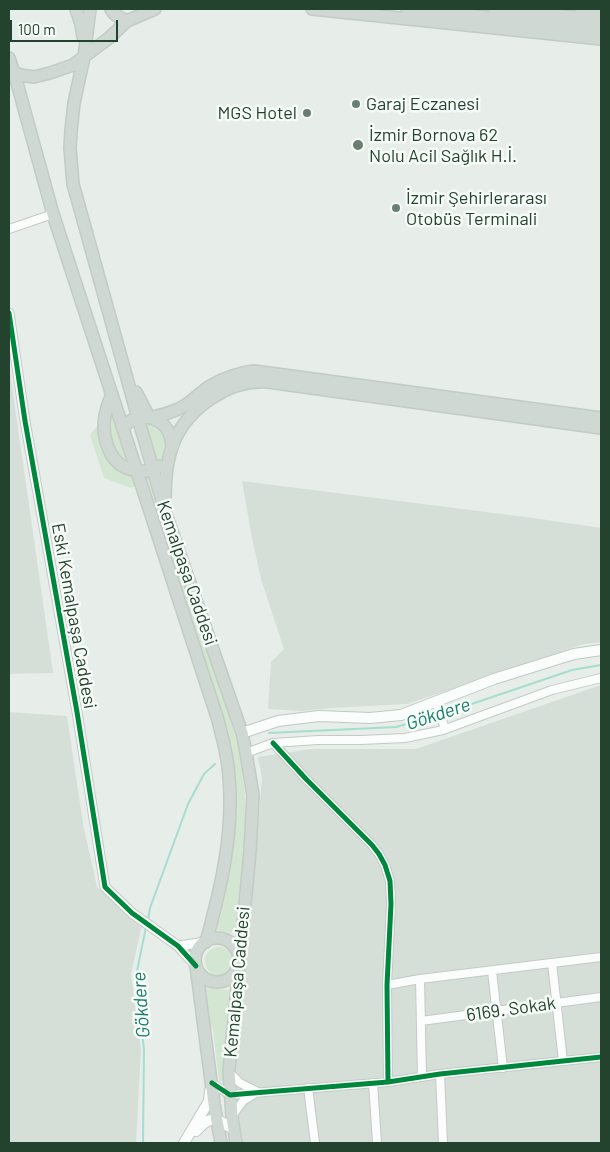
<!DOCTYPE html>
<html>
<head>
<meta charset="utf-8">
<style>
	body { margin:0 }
	#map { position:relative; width:610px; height:1152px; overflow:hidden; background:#e7ede8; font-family:Barlow,sans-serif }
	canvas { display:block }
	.frame { position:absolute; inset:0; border:10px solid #23432f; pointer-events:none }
	.scale { position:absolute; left:10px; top:20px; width:108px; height:22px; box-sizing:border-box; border:2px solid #23432f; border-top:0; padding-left:6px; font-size:15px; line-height:18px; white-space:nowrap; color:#23432f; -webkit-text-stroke:4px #f7fbf7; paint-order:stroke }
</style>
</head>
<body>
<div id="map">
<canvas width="610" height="1152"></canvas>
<div class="frame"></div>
<div class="scale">100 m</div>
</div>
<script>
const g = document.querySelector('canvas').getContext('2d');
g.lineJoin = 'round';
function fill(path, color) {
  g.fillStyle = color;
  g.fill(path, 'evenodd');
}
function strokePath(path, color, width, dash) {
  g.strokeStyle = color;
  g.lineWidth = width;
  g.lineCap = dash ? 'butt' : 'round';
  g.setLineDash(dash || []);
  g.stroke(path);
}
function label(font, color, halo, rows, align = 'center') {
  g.font = font + ' Barlow,sans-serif';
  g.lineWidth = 5;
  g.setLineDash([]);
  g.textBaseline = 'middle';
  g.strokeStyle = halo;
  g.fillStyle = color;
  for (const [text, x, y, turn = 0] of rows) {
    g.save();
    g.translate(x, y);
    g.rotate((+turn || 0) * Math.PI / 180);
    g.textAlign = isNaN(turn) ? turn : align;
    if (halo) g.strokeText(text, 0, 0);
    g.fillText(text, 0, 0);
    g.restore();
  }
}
fill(new Path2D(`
	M 9,365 L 53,673 L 9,674 Z
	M 242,481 L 533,518 L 601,528 L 601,642 L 583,644 L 488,677 L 407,704 L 332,708 L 301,711 L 268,709 L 271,662 L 284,649 L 261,579 L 252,538 Z
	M 601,685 L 601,1143 L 243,1143 L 239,1117 L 236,1072 L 247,952 L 262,778 L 258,757 L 311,749 L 416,749 Z
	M 9,712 L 67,716 L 83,824 L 97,887 L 142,925 L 131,974 L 141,1050 L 136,1143 L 9,1143 Z`), '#d5dfd7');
fill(new Path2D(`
	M 111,412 L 126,458 L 124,461 L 122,462 L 108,443 L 108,413 Z
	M 145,422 C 167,424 175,450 157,463 Z
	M 98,425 L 102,430 L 102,435 C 111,447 136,474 134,487 L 131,488 L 104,478 L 90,435 Z
	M 150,477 L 186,589 L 231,722 L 239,751 L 245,794 L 246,821 L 236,934 L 216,930 C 223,909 227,888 230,866 C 238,820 239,778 227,732 L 145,478 Z
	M205 961a14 14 0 1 1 28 0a14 14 0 1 1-28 0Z
	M 205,988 L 231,990 L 227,1019 L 224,1081 L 219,1081 L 213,1030 L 210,1025 Z`), '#d2e6d1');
strokePath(new Path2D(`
	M 442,714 L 572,670 L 601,665
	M 269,733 L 396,727 L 438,715
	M 148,920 L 150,908 L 188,804 L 204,774 L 215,764
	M 143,1143 L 144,1050 L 136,976 L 146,927`), '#a7ddd1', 2);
const minor = new Path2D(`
	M 9,229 L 53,214
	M 436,701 L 445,729
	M 273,743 L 306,779 L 372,845 L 379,854 L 385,865 L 390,881 L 391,904 L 387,985 L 388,1082
	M 246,753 L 273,743 L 318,740 L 361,740 L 405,738 L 443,730 L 552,690 L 601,678
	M 552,963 L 563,1061
	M 492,971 L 503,1068
	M 420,979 L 422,1077
	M 387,985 L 420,979 L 601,957
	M 421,1021 L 601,997
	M 229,1072 L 240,1083 L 258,1092
	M 440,1074 L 443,1143
	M 212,1083 L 230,1095 L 241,1094 L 388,1082 L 440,1074 L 601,1057
	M 373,1083 L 377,1143
	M 308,1088 L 315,1143
	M 232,1116 L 243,1101 L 254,1094`);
const tertiary = new Path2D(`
	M 9,313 L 25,421 L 77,712 L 105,887 L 132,913 L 178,946 L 196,966
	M 178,946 L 206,942`);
const secondary = new Path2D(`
	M 242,733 L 278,721 L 319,716 L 370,718 L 401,715 L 494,679 L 574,654 L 601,650
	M 196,1131 C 212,1114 215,1118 233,1129
	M 184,1143 L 209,1101 L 210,1091`);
const primary = new Path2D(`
	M 76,9 L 81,24 L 83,37
	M 90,9 L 84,57 L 74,103 L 71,131 L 70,148 L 73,184 L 138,418 L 166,514 L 242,733 L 246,753 L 253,795 L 250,852 L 229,1071 L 232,1117 L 236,1143
	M 111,9 C 114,16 121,18 127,21
	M 312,9 L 601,39
	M 407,9 L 601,29
	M 494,9 L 601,20
	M 581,13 L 601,9
	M 9,58 L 17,83 L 53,214 L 217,717 C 222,736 228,756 229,777 C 234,833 221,888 206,942
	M 13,71 L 20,75 L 34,77 L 50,73 L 73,65 L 109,38 L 127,21 L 155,9
	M 136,392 L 149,417 C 164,422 170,429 172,445
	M 112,394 C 108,404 104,414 104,425 C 104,444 112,466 133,470 C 143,472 151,472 159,466
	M 123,428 C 133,417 135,418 150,417 C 156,417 162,415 168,413 C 188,407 194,397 210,386 C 224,378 238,373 254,371 L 601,418
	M 165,497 C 165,480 167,460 173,444 C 187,408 229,379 268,382 L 601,428
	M195 960a22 22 0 1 1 44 0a22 22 0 1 1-44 0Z
	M 196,966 L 214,1104 L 221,1143`);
strokePath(minor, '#c4cac5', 10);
strokePath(tertiary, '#c4cac5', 11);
strokePath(secondary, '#c1c9c4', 12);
strokePath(primary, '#c2ccc5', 14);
strokePath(minor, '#fbfcfc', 8);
strokePath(tertiary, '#fbfcfc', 9);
strokePath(secondary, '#fbfcfc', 10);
strokePath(primary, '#cfd8d2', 11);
strokePath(new Path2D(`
	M 9,313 L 25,421 L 77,712 L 105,887 L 132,913 L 178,946 L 196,966
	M 273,743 L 306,779 L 372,845 L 379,854 L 385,865 L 390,881 L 391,904 L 387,985 L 388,1082
	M 212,1083 L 230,1095 L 241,1094 L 388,1082 L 440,1074 L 601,1057`), '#00873e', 5);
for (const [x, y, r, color] of [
	[356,104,5,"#687e70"],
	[307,113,5,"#687e70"],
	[358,145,6,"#687e70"],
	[396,208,5,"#687e70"]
]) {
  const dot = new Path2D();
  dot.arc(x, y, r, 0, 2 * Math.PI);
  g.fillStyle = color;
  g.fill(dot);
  strokePath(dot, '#f7fbf7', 2);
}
label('18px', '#23432f', '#f7fbf7', [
	["Garaj Eczanesi",366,104],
	["MGS Hotel",297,113,"right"],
	["İzmir Bornova 62",369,135],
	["Nolu Acil Sağlık H.İ.",369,156],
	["İzmir Şehirlerarası",406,198],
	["Otobüs Terminali",406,219]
], 'left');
label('18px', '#23432f', '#f7fbf7', [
	["Kemalpaşa Caddesi",187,573,71],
	["Eski Kemalpaşa Caddesi",74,616,80],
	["Kemalpaşa Caddesi",237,982,-85],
	["6169. Sokak",511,1009,-8]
]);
label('italic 19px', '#187d6a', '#f7fbf7', [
	["Gökdere",438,714,-18],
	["Gökdere",141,1005,-94]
]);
</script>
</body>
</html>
